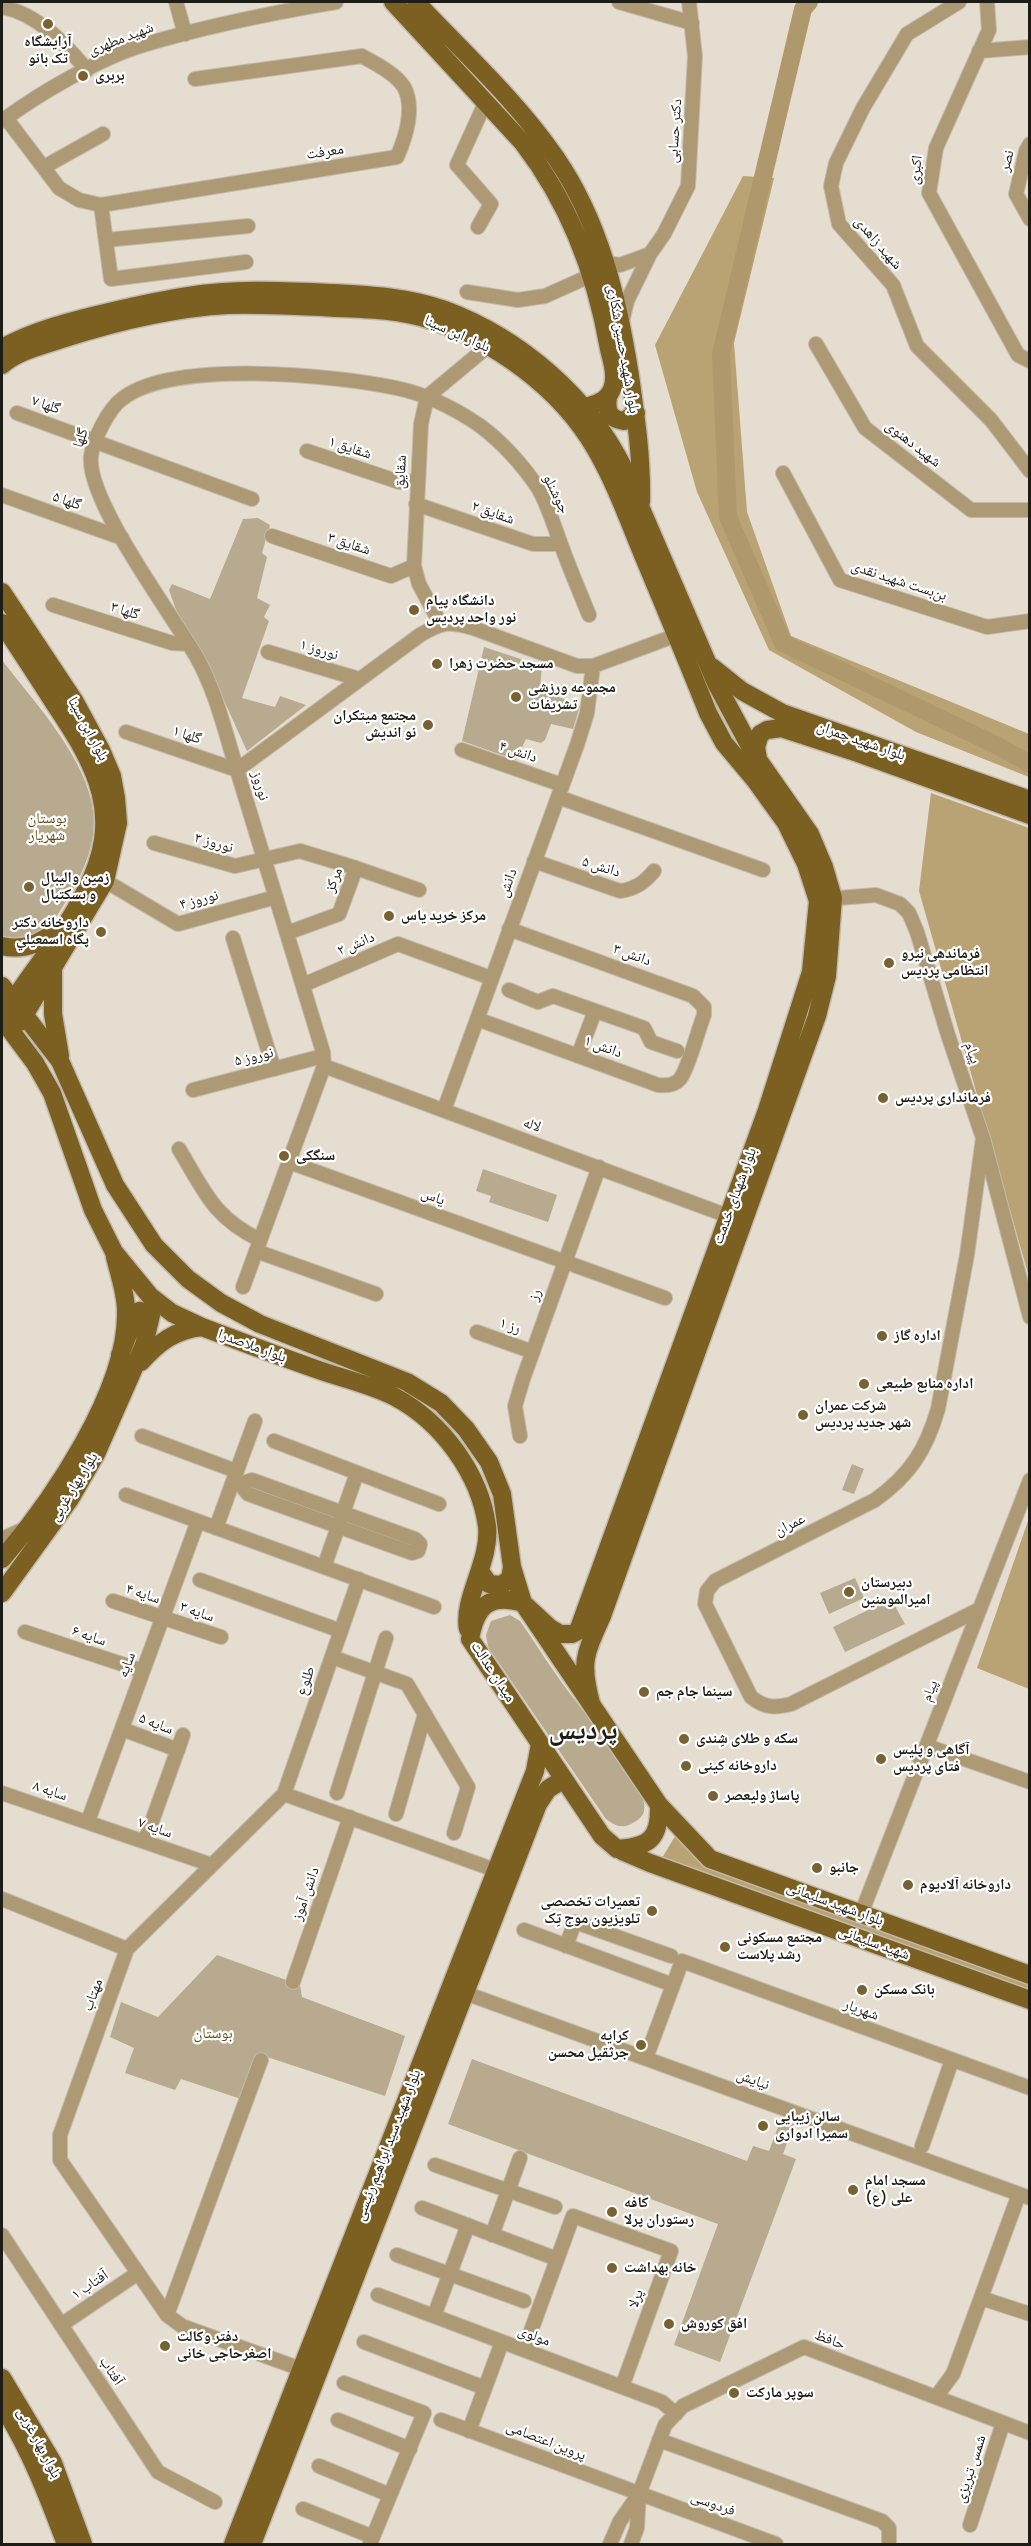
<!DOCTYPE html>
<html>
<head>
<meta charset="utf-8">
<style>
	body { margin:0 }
	#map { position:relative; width:1031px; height:2546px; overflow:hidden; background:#e5ddcf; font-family:Manrope,sans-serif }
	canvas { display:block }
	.frame { position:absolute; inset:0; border:3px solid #1e1c17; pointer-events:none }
</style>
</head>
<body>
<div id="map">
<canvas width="1031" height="2546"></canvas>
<div class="frame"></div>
</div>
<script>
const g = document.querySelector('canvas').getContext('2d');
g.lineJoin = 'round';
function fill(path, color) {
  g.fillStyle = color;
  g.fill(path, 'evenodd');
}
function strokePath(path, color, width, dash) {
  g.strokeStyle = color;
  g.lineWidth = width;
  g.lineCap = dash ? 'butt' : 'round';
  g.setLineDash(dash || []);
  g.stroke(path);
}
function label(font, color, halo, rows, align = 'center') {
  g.font = font + ' Manrope,"Noto Naskh Arabic",sans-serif';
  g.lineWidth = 4.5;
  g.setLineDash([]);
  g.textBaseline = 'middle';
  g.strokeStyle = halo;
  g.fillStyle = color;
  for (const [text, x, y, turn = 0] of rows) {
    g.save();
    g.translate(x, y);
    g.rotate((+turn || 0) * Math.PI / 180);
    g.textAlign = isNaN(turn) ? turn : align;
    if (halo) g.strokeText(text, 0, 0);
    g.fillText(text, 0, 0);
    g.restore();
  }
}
fill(new Path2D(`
	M 258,518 L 270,525 L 262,553 L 267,557 L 257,598 L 270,605 L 264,617 L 269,621 L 242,698 L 275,707 L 280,696 L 306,705 L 247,751 L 202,652 L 176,610 L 169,590 L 172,584 L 210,599 L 243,519 Z
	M 484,647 L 542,666 L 540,689 L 580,706 L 573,729 L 551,724 L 545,740 L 541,743 L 526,739 L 516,760 L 462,741 Z
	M 2,660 C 36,705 103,774 93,835 C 89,863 75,887 60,911 C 47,930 26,944 2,937 Z
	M 483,1169 L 557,1195 L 548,1222 L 489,1202 L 491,1196 L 476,1191 Z
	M 852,1464 L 864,1469 L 854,1494 L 842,1490 Z
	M 855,1578 L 864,1598 L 829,1614 L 820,1593 Z
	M 891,1599 L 905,1624 L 845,1652 L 833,1627 Z
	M 510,1615 L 520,1621 C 538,1647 555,1675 575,1700 C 593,1725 640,1774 644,1803 C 646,1814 641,1819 631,1824 C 621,1829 614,1825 606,1819 L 488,1647 L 486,1635 L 491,1621 Z
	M 217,1955 L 300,1985 L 302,1997 L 405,2036 L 385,2096 L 261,2055 L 241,2099 L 181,2079 L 175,2090 L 125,2073 L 134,2048 L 110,2037 L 121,2002 L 158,2017 Z
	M 472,2059 L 747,2161 L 753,2146 L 769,2151 L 781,2119 L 794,2124 L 783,2154 L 796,2159 L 720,2362 L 674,2345 L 718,2224 L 448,2124 Z`), '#b8aa8e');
fill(new Path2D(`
	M 743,176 L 774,178 L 734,343 L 747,512 L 791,636 L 1029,734 L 1029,777 L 916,732 L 769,650 L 697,492 L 655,345 Z
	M 931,793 L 1029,828 L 1029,1277 L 919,891 Z
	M 1029,1518 L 1029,1689 L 977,1668 Z
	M 677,1833 L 708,1865 L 1029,1982 L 1029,1992 L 662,1858 Z`), '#b9a274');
strokePath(new Path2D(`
	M 809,2 L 803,9 L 721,354 L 728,517 L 783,643 L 996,745 L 1030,764`), '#af986b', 18);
const minor = new Path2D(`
	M 176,2 L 185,34
	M 619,2 L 692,23
	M 959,2 L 907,34 L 863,108 L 836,163 L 831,186 L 839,224 L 893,285 L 917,346 L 991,420 L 1030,471
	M 987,2 L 989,30 L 936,148 L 929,193 L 1018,355 L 1030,361
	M 2,7 C 38,14 64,43 87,70
	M 979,51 L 1030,47
	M 6,118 L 59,188 L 79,200 L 101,205 L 397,157 C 406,137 415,107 404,87 C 395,73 376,64 362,56 L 195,79
	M 2,121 C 38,94 100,58 143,45 C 206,26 271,13 336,2
	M 1030,144 L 1026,151 L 1016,194 L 1030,219
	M 44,167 L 103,134
	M 101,205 L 111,279 L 246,262
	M 478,227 L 491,204 L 457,165 L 486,101
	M 106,240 L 248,226
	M 606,263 L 620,265 L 650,254
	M 467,292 L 518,300 L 545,296 L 592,275
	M 622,322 L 627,301 L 650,254 L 664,234 L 688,186 L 695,56 L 689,2
	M 816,344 L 865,428 L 971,510 L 1030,510
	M 17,413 L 252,499
	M 307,451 L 399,482 L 417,481
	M 783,473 L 840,580 L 987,627 L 1030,621
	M 2,495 L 122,538
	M 416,504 L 533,544 L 560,544
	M 272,536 L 391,576 L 414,566
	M 53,605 L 172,643 L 188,644
	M 440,623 L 419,584 L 414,566 L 421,424 L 427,397 L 487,347
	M 268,652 L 359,679
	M 126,732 L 237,770
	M 462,750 L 562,785
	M 237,770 C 225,732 216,691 196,656 C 171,613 86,500 91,456 C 93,440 109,408 122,399 C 172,359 335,375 396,388 C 426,394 454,408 479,425 C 501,441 523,465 538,488 C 547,503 553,523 559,539 C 568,565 579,590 589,615
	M 558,797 L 763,870
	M 154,843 L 235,866 L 300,851 L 356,868
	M 534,861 L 620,891 C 635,889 644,883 654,871
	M 97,876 L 178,924 L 276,897
	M 826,899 L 876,895 L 900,904 L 909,913 L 917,932 L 948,1035 L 983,1138 L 1030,1317
	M 287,933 L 339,914 L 356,868 L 419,890
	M 233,938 L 274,1069
	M 303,985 L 398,944 L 491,978
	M 509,990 L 538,1002 L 553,996 L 644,1028 L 651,1042 L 677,1051
	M 477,1019 L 658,1085 C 666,1086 674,1086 680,1079 C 689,1067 698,1030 704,1015 L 704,1007 L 693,996 L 509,929
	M 578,1056 L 595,1011
	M 324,1066 L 728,1216
	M 193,1090 L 323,1056
	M 444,1110 L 577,745 L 587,713 L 593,666
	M 179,1149 C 205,1192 213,1217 260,1240
	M 289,1162 L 665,1298
	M 256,1251 L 376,1294
	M 243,1287 L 324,1066 L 323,1052 L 237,770 L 420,635 C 442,622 448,621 473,628 L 577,666 L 593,666 L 677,635
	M 477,1332 L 533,1352
	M 142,1436 L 236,1471
	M 520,1436 L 515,1406 L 523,1379 L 599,1167
	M 274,1441 L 439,1504
	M 252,1480 L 415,1539 L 420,1544 L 418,1551 L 412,1553 L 248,1494 L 244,1489 L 246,1482 Z
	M 126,1495 L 434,1607
	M 216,1528 L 255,1421
	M 2,1539 L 26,1528
	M 324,1567 L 357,1473
	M 200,1580 L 341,1631
	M 113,1601 L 221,1637
	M 980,1609 L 791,1704 C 774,1708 765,1708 751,1697 L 705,1604 L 707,1591 L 715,1581 L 875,1500 C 910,1475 926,1450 938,1409 L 967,1255 L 983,1138
	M 25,1632 L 143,1671
	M 332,1657 L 407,1684 L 468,1787 L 454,1833
	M 122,1729 L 178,1750
	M 927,1746 L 1030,1782
	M 2,1793 L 212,1865
	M 337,1793 L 386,1638
	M 284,1794 L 359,1579
	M 396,1814 L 425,1714
	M 88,1821 L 198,1521
	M 145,1841 L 183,1735
	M 2,1899 L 127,1949
	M 861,1914 L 1030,1480
	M 524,1930 L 673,1985
	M 566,1946 L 575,1922 L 671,1956
	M 293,1982 L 350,1817
	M 465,1993 L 1030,2198
	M 646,2058 L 682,1961 L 1030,2088
	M 922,2146 L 952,2060
	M 435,2165 L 555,2207
	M 422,2208 L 557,2259
	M 2,2235 L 158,2472 L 215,2502
	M 492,2235 L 520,2158
	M 397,2255 L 524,2301
	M 378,2295 L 662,2402 L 676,2414
	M 981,2298 L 1030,2314
	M 167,2315 L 261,2060
	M 434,2316 L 468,2225
	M 61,2325 L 138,2273
	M 364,2342 L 485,2388
	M 524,2350 L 573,2216 L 671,2251 L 622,2387
	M 301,2369 L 182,2326 L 167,2315 L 60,2160 L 60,2135 L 127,1949 L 284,1794 L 495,1870
	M 344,2383 L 424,2413 L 370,2544
	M 936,2397 L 953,2374 L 1019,2194
	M 338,2420 L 410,2449
	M 441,2420 L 776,2544
	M 469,2431 L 502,2342
	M 659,2440 L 882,2521 L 889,2528 L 889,2544
	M 319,2466 L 390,2495
	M 303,2509 L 373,2537
	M 970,2525 L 1003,2423
	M 610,2544 L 620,2521 L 639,2494 L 665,2425 L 683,2406 L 804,2347 L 1030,2433
	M 631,2544 L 637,2528 L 639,2494`);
const major = new Path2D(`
	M 393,2 L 523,143 C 570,204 596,274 609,349 C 612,361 617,377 612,389 C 607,402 594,405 582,408 L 577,415
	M 416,2 C 463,52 517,101 556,158 C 600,222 618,299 630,376 C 636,418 642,459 641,502
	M 2,348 C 35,330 71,321 109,312 C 135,306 162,300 188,296 C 236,288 285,291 333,293 C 371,295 409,297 445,310 C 520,338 589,397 624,469 L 716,683 L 754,754 L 810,834 L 824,867 L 833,898 L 827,976 L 817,1016 L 602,1616 C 585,1654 580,1662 591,1703
	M 2,365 C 18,351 41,346 62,339 C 115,322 172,308 228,305 C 264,304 300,306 337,308 C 368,309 400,310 430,320 C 495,341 560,388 595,448 C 615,482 628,519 643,555 C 665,608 687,660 708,713 L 724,743 L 755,780 L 786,823 L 806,864 L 818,901 L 811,972 L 767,1110 L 578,1631 L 572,1634 L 560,1634 L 550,1628 L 523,1603 L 512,1567 L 502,1494 L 489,1462 L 466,1429 L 441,1403 L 407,1382 L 260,1324 L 221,1303 L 188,1279 L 154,1245 L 115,1185 L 60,1061 L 2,986
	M 608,397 C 606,411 609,419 624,421 L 636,413
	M 2,592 L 75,702 L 101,750 L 112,776 L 116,798 L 118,823 L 105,881 L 20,1022
	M 2,623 C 19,649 37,676 54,703 C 97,767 125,816 85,892 C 64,934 32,971 7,1010
	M 712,667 L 742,691 L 782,713 L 1030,800
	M 758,759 L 756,747 L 760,734 L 767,730 L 781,728 L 858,753 L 1030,815
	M 2,946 C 22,951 41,943 56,931
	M 53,970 L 53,1014 L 60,1056
	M 2,1019 L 35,1063 L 52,1093 L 93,1210 L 114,1252 L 150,1296 L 172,1313 L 202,1327 C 239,1341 276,1355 313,1368 C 340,1378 370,1384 395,1397 C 442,1422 480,1474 487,1526 C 491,1561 462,1599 468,1629
	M 141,1362 C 159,1342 175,1330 202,1327
	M 2,1559 C 52,1501 128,1390 126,1311 C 126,1293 119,1274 115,1257
	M 480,1571 L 489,1584 L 501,1585 L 510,1579 L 512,1567
	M 2,1593 L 70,1499 L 96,1454 L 144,1345 L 151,1315 L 140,1311 L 134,1319 L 120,1355
	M 659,1805 C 660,1838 650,1847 617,1849 L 602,1836 L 470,1639 C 476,1606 489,1593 523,1603 L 659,1805 L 710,1859 L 1030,1975
	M 622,1851 L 650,1863 L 1030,2000
	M 2,2378 L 53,2463 L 83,2544
	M 2,2405 C 30,2449 48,2496 66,2544
	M 233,2544 L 535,1771 L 540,1744
	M 252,2544 L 538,1804 L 548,1789 L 564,1779`);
strokePath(minor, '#c1baae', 16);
strokePath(major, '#c1baae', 21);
strokePath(minor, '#ad9973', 14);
strokePath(major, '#7c6022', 18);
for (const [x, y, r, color] of [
	[48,24,6,"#796232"],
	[83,76,6,"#796232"],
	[414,610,6,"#796232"],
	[437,664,6,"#796232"],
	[516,697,6,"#796232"],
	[428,725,6,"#796232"],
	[29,887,6,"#796232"],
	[389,916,6,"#796232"],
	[101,932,6,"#796232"],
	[889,963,6,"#796232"],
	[883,1098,6,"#796232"],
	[284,1156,6,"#796232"],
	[882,1336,6,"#796232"],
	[864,1384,6,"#796232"],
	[803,1415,6,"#796232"],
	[849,1592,6,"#796232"],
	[644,1692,6,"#796232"],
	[684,1739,6,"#796232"],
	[881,1759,6,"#796232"],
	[686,1766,6,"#796232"],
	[713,1796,6,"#796232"],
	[817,1868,6,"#796232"],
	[908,1885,6,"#796232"],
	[652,1911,6,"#796232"],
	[725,1947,6,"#796232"],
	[862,1990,6,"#796232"],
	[641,2045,6,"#796232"],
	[763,2126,6,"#796232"],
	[853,2190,6,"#796232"],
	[612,2212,6,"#796232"],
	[612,2268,6,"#796232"],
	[669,2324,6,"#796232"],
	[165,2346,6,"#796232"],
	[734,2393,6,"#796232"]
]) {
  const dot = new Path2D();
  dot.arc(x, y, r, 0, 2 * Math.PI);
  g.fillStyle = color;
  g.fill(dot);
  strokePath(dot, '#fff', 2);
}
label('15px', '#1e1c17', '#fff', [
	["شهید مطهری",121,39,-21],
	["دکتر حسابی",675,131,-86],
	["معرفت",325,152,-9],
	["نصر",1007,161,-76],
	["اکبری",916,170,-83],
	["شهید زاهدی",878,243,49],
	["بلوار ابن سینا",457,334,24],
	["بلوار شهید حسین شکاری",623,349,80],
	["گلها ۷",46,405,19],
	["گلها",81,438,-71],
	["شهید دهنوی",913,444,38],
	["شقایق ۱",350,448,18],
	["شقایق",401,472,-87],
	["جوشنلو",556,494,64],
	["گلها ۵",67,501,19],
	["شقایق ۲",493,513,19],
	["شقایق ۳",349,544,18],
	["بن‌بست شهید نقدی",899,581,18],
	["گلها ۳",125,611,18],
	["نوروز ۱",319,650,17],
	["بلوار ابن سینا",88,729,62],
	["گلها ۱",187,735,19],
	["بلوار شهید چمران",861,741,19],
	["دانش ۴",518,752,19],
	["نوروز",260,786,74],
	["نوروز ۳",214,843,16],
	["دانش ۵",601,867,17],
	["مرکز",334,880,-69],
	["دانش",508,883,-70],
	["نوروز ۴",199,900,-15],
	["دانش ۲",356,944,-23],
	["دانش ۳",632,955,20],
	["دانش ۱",603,1047,20],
	["پیام",972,1053,71],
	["نوروز ۵",254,1057,-14],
	["لاله",532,1125,20],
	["بلوار شهدای خدمت",735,1196,-70],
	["یاس",433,1197,20],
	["رز",535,1295,-70],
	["رز ۱",510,1326,19],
	["بلوار ملاصدرا",252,1346,20],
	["بلوار بهار غربی",74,1487,-58],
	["عمران",790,1525,-27],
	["سایه ۴",143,1594,18],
	["سایه ۳",197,1612,19],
	["سایه ۶",89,1636,19],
	["سایه",127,1665,-70],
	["میدان عدالت",493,1672,57],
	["طلوع",306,1681,-71],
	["پیام",930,1691,-69],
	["سایه ۵",156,1724,21],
	["سایه ۸",50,1791,18],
	["سایه ۷",155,1828,20],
	["دانش آموز",306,1894,-71],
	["بلوار شهید سلیمانی",835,1904,20],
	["شهید سلیمانی",874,1943,20],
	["مهتاب",93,1995,-70],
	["شهریار",861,2010,20],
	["نیایش",753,2080,20],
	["بلوار شهید سید ابراهیم رئیسی",388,2145,-69],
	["آفتاب ۱",90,2285,-34],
	["پرلا",636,2299,-70],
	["مولوی",534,2336,21],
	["حافظ",830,2340,20],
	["آفتاب",111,2371,57],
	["پروین اعتصامی",546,2441,21],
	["بلوار بهار غربی",39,2443,62],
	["شمس تبریزی",971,2469,-72],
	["فردوسی",713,2504,20]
]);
label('bold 15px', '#1e1c17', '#fff', [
	["آرایشگاه",48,42,"center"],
	["تک بانو",48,59,"center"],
	["بربری",95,76],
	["دانشگاه پیام",426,601],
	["نور واحد پردیس",426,618],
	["مسجد حضرت زهرا",449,664],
	["مجموعه ورزشی",528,688],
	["تشریفات",528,705],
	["مجتمع میتکران",416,716,"right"],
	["نو اندیش",416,733,"right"],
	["زمین والیبال",41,878],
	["و بسکتبال",41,895],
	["مرکز خرید یاس",401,916],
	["داروخانه دكتر",89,923,"right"],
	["پگاه اسمعيلي",89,940,"right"],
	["فرماندهی نیرو",901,954],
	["انتظامی پردیس",901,971],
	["فرمانداری پردیس",895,1098],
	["سنگکی",296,1156],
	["اداره گاز",894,1336],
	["اداره منابع طبیعی",876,1384],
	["شرکت عمران",815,1406],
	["شهر جدید پردیس",815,1423],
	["دبیرستان",861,1583],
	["امیرالمومنین",861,1600],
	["سینما جام جم",656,1692],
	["سکه و طلای شِندی",696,1739],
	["آگاهی و پلیس",893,1750],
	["فتای پردیس",893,1767],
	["داروخانه کینی",698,1766],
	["پاساژ ولیعصر",725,1796],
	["جانبو",829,1868],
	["داروخانه آلادیوم",920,1885],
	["تعمیرات تخصصی",640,1902,"right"],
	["تلویزیون موج تِک",640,1919,"right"],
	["مجتمع مسکونی",737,1938],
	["رشد پلاست",737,1955],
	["بانک مسکن",874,1990],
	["کرایه",629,2036,"right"],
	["جرثقیل محسن",629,2053,"right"],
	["سالن زیبایی",775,2117],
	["سمیرا ادواری",775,2134],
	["مسجد امام",865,2181],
	["علی (ع)",865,2198],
	["کافه",624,2203],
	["رستوران پرلا",624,2220],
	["خانه بهداشت",624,2268],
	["افق کوروش",681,2324],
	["دفتر وکالت",177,2337],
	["اصغرحاجی خانی",177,2354],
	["سوپر مارکت",746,2393]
], 'left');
label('15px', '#624911', '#fff', [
	["بوستان",47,819],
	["شهریار",47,836],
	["بوستان",213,2034]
]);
label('bold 27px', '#1e1c17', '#fff', [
	["پردیس",583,1731]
]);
</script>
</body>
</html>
